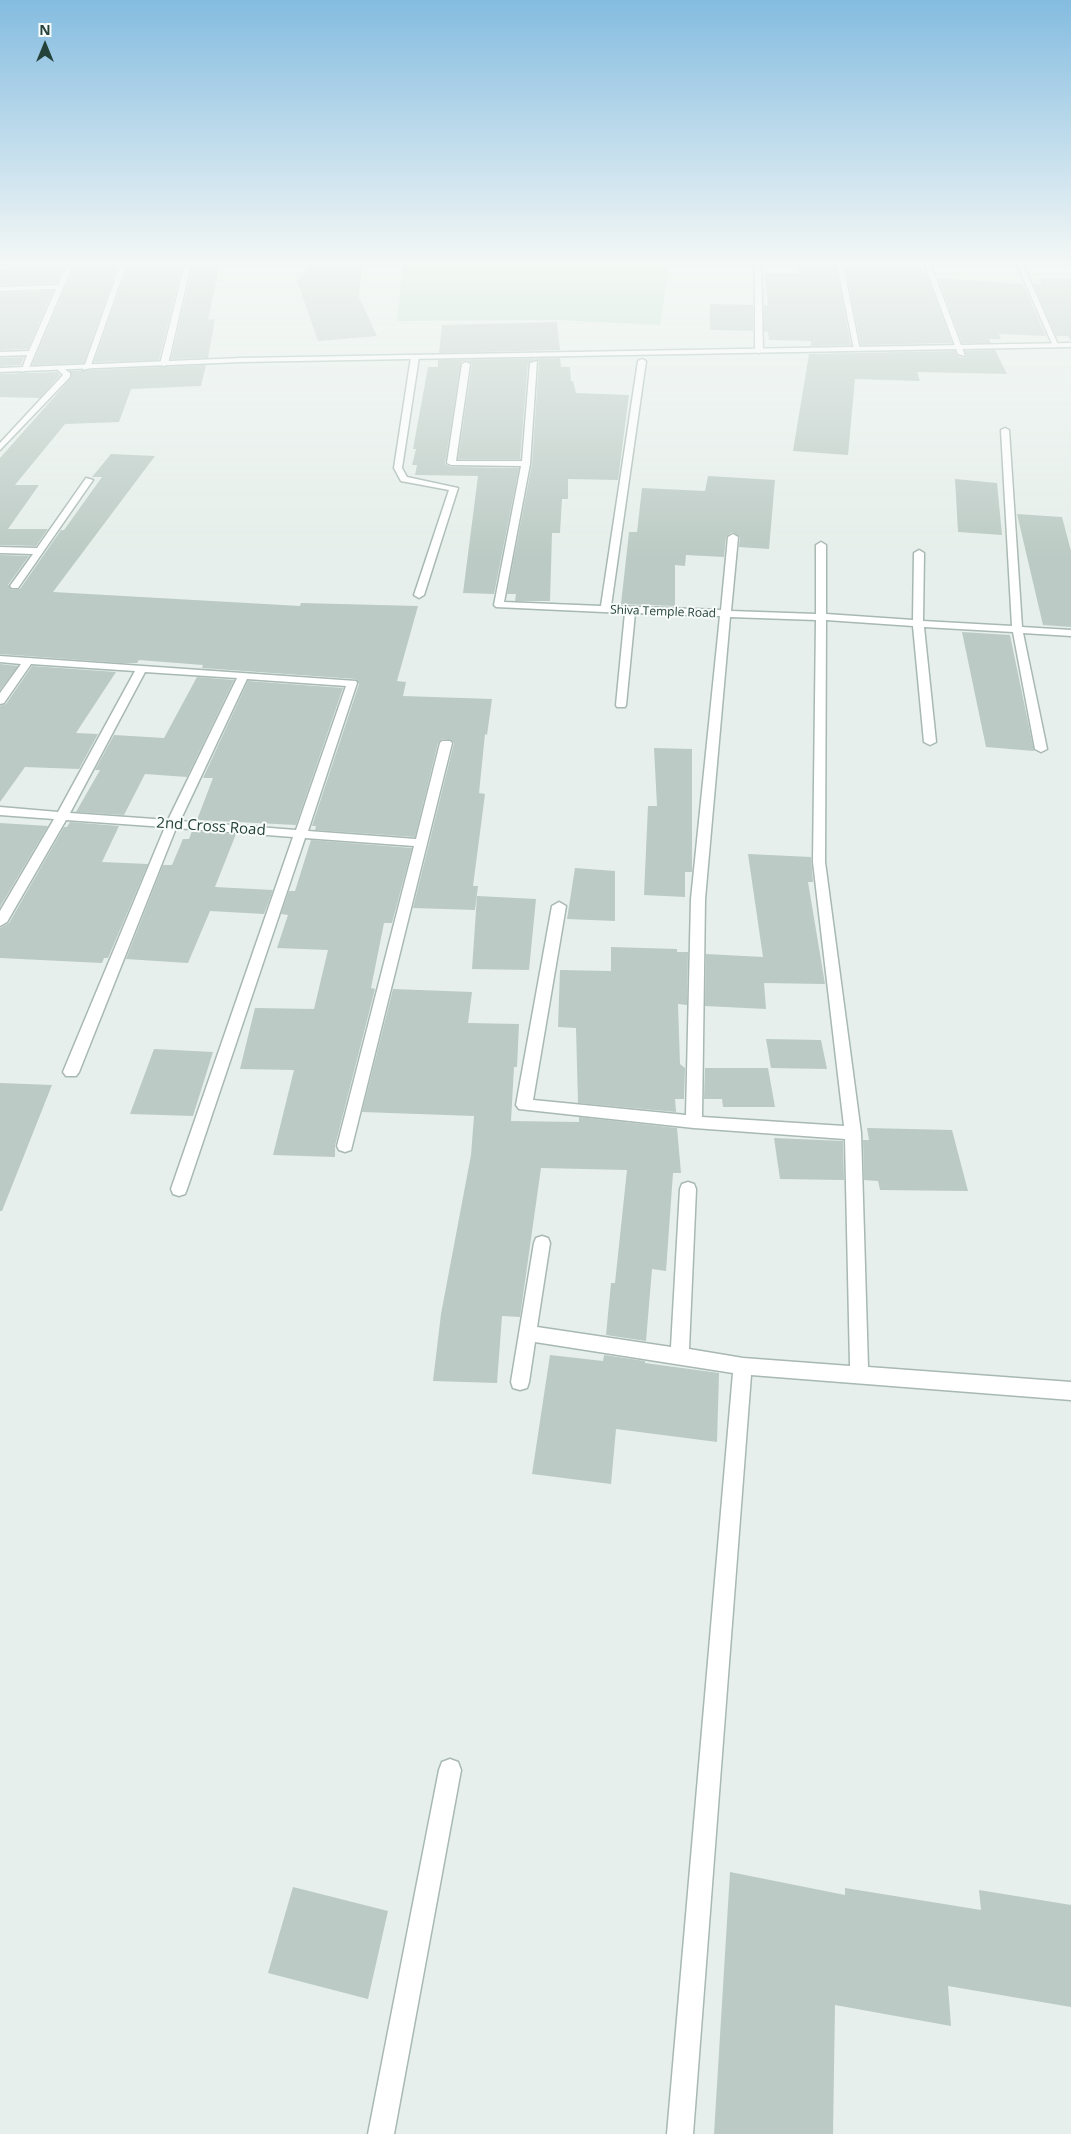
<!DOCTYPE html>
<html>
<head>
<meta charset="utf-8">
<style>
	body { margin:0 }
	#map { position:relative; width:1071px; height:2134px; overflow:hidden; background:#e6efeb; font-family:"Open Sans",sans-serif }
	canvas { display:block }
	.north { position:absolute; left:20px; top:20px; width:50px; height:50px; -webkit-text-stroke:4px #f7fbf9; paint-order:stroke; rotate:0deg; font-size:14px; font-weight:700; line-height:20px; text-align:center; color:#24423a }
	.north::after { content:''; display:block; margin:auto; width:18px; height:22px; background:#24423a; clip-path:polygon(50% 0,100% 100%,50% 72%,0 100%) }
</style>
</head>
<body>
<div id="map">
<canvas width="1071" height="2134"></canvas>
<div class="north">N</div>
</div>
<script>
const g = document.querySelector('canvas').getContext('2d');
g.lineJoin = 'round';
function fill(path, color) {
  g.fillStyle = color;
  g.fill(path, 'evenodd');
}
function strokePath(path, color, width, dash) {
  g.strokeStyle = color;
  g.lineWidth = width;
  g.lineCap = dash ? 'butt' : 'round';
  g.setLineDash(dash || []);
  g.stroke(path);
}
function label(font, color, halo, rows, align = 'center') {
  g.font = font + ' "Open Sans",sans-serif';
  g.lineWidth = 4;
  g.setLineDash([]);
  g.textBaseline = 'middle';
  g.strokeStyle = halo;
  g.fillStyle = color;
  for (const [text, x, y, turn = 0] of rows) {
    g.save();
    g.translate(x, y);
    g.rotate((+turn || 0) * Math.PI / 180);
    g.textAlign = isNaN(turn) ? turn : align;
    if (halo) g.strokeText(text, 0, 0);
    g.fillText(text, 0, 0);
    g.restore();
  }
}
fill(new Path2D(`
	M 403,260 L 670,260 L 660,325 L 556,320 L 397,321 Z`), '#bfe0c8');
fill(new Path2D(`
	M 91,260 L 120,260 L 84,363 L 32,365 L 74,267 L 87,267 Z
	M 130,260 L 184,260 L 159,360 L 94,362 Z
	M 194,260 L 221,260 L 208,320 L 215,319 L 208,358 L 171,359 Z
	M 313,260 L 363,260 L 359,297 L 377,336 L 318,341 L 297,281 Z
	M 797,263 L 829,264 L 830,267 L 836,267 L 851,345 L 811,346 L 811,341 L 769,340 L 768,332 L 764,331 L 764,305 L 768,305 L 765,273 L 799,273 Z
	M 845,267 L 920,267 L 928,278 L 952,343 L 861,345 Z
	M 63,269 L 57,283 L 0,285 L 0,271 Z
	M 938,278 L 1023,284 L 1046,336 L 999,334 L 1001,339 L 989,339 L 991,343 L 962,343 Z
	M 1038,278 L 1071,279 L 1071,341 L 1068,336 L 1056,336 L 1033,284 L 1042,284 Z
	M 53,291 L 28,349 L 0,350 L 0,293 Z
	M 710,304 L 753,305 L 753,331 L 710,330 Z
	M 557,322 L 560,350 L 439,353 L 442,325 Z
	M 995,350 L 1007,374 L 917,372 L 920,381 L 855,379 L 848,455 L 793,451 L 809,354 L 955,351 L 957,356 L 964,358 L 967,357 L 965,351 Z
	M 24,357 L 21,365 L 0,366 L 0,358 Z
	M 560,358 L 561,367 L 570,367 L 571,381 L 573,381 L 576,393 L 629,395 L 618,480 L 568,479 L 568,499 L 562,499 L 560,533 L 552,533 L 550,601 L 515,601 L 516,594 L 507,594 L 532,464 L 539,361 L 536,359 L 528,363 L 520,459 L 458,459 L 472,364 L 467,360 L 461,362 L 445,464 L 451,467 L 519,468 L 494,594 L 463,593 L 478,476 L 415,475 L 417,465 L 412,465 L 416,449 L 413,449 L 428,367 L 438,367 L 438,360 Z
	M 206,365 L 201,386 L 131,389 L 119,422 L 65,424 L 15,485 L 39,485 L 8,529 L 48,529 L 36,546 L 0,545 L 0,458 L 71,378 L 70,371 Z
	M 57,372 L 60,375 L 40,398 L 0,397 L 0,374 Z
	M 111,454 L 155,456 L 53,592 L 300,606 L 301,603 L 418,606 L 397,681 L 406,682 L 403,696 L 492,699 L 487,735 L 485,734 L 479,793 L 485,794 L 473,886 L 478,886 L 475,910 L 413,908 L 454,743 L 451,740 L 442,739 L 438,743 L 415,837 L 315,830 L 316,826 L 312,826 L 359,684 L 356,679 L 202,668 L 203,665 L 139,660 L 137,663 L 121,663 L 0,654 L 0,555 L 29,556 L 8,585 L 12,590 L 20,589 L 61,530 L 64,530 L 102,477 L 92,477 Z
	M 708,476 L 775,480 L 769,549 L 739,547 L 740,537 L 732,532 L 726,537 L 724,557 L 686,555 L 685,566 L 675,565 L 675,606 L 621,604 L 629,532 L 637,532 L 642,488 L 705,491 Z
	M 955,479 L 997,483 L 1002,535 L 958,532 Z
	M 1017,514 L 1062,517 L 1071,551 L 1071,627 L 1043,625 Z
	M 962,632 L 1010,635 L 1034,751 L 986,747 Z
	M 0,664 L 18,666 L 0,690 Z
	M 32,666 L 116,672 L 76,733 L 98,734 L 79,769 L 25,767 L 0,802 L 0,706 L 6,704 Z
	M 197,677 L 234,680 L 187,777 L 145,774 L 124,815 L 76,812 L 100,770 L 95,770 L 114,735 L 164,738 Z
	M 248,681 L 343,688 L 296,825 L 197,820 L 213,778 L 203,778 Z
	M 654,748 L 692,749 L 692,872 L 685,872 L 685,897 L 644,895 L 648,806 L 657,806 Z
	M 70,822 L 119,826 L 102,862 L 148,864 L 108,958 L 104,958 L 102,963 L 0,958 L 0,928 L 9,923 L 64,827 L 67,827 Z
	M 0,823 L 48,826 L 0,907 Z
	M 192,831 L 236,834 L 215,887 L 273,890 L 264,914 L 210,911 L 188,963 L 126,959 L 163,865 L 172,865 L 183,839 L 189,839 Z
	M 311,840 L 412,848 L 392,923 L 384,923 L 371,988 L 375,989 L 335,1146 L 335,1157 L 273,1155 L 294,1070 L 240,1069 L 255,1008 L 314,1009 L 328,950 L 277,948 L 288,915 L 281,914 L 289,891 L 295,891 Z
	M 748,854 L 811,857 L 813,882 L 808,882 L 825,984 L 764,983 L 766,1009 L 705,1006 L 706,954 L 763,957 Z
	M 575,868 L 615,871 L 615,921 L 567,919 Z
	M 477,896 L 536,899 L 529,970 L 472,969 Z
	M 611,947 L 677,949 L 677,952 L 688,952 L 687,1005 L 678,1004 L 680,1064 L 685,1068 L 684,1099 L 675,1099 L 676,1112 L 578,1103 L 576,1028 L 558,1027 L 560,970 L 611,971 Z
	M 393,989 L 472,992 L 468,1023 L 519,1024 L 517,1067 L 514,1067 L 511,1121 L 579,1122 L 579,1117 L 677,1128 L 681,1173 L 673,1173 L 666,1271 L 652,1269 L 646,1341 L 606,1335 L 611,1283 L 615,1283 L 627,1170 L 541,1168 L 520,1317 L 502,1316 L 497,1383 L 433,1381 L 441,1314 L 471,1155 L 474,1116 L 362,1112 Z
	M 766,1039 L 821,1040 L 827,1069 L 771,1068 Z
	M 154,1049 L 213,1052 L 193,1116 L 130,1114 Z
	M 705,1068 L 768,1068 L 775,1107 L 723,1107 L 722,1099 L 704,1099 Z
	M 0,1083 L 52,1085 L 2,1211 L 0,1211 Z
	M 867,1128 L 952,1130 L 968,1191 L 880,1190 L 878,1181 L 864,1180 L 863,1140 L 869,1140 Z
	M 774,1138 L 843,1141 L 844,1180 L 780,1179 Z
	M 550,1355 L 603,1361 L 604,1355 L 645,1361 L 645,1363 L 719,1373 L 717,1442 L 616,1429 L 611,1484 L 532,1474 Z
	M 730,1872 L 845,1895 L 845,1888 L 981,1910 L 979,1890 L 1071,1905 L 1071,2007 L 948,1986 L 951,2026 L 835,2005 L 833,2134 L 714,2134 Z
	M 293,1887 L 388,1911 L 368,1999 L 268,1973 Z`), '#bbcac4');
const street = new Path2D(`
	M 69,260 L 75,260 L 28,370 L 21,372 L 27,355 L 0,356 L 0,352 L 29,351 L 56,289 L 0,291 L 0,287 L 58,285 L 66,267 L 0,269 L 0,265 L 68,263 Z
	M 122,260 L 128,260 L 90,368 L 83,370 Z
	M 186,260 L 192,260 L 168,364 L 164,366 L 160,364 Z
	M 755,260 L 761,260 L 763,351 L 759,353 L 755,351 Z
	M 836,260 L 842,260 L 860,350 L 854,349 Z
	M 923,260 L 929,260 L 965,356 L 958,354 Z
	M 1015,260 L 1021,260 L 1059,347 L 1053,346 Z
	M 415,355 L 419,357 L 402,468 L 407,477 L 458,488 L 424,595 L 419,598 L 414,595 L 449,490 L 401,481 L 394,468 L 411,357 Z
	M 642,359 L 646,361 L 611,606 L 721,610 L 728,537 L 733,534 L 738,537 L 731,611 L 816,614 L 816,545 L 821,542 L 826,545 L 826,614 L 913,620 L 914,553 L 919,550 L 924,553 L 923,621 L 1012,626 L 1001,430 L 1005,428 L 1009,430 L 1022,627 L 1071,630 L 1071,636 L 1023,633 L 1047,749 L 1041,752 L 1035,749 L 1013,632 L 924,627 L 936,742 L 930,745 L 924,742 L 913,626 L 826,620 L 825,862 L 861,1133 L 868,1367 L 1071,1382 L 1071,1400 L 751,1375 L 693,2134 L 667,2134 L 733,1373 L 535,1342 L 529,1382 L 527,1388 L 520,1390 L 513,1388 L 511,1382 L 534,1243 L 536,1238 L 542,1236 L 548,1238 L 550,1243 L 537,1327 L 671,1347 L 680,1189 L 682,1184 L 688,1182 L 694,1184 L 696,1189 L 689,1349 L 743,1358 L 850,1366 L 845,1139 L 694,1128 L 519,1109 L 516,1105 L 552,906 L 559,902 L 566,906 L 533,1100 L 686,1115 L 691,899 L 720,616 L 635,613 L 626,705 L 625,707 L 617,707 L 616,705 L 625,613 L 496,607 L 494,605 L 521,466 L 451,465 L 447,463 L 462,364 L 466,362 L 470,364 L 456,461 L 522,461 L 530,363 L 537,361 L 530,464 L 504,602 L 601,606 L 638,361 ZM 730,617 L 816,620 L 813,862 L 844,1126 L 702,1117 L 705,899 Z
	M 60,366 L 70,373 L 70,377 L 0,450 L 0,443 L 63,375 L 56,368 Z
	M 86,478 L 93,480 L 18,588 L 12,588 L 10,586 L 33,554 L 0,553 L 0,547 L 37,548 Z
	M 0,656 L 356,681 L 357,683 L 308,831 L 416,839 L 440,743 L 442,741 L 450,741 L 452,743 L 351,1150 L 345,1152 L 339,1150 L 337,1146 L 414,846 L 305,838 L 187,1189 L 185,1194 L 179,1196 L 173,1194 L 171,1189 L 293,837 L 176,828 L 79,1072 L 76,1076 L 66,1076 L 63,1072 L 165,827 L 66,820 L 7,922 L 0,926 L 0,911 L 54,819 L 0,815 L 0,807 L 58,812 L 135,671 L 31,664 L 4,703 L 0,704 L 0,693 L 21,664 L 0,662 ZM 145,672 L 237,678 L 168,820 L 70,813 ZM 247,679 L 346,686 L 296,830 L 180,821 Z
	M 450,1759 L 458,1762 L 461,1770 L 394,2134 L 368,2134 L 439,1770 L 442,1762 Z`);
const secondary = new Path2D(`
	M 1071,343 L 1071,347 L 242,362 L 0,372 L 0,368 L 242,358 Z`);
strokePath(street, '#a8b8b2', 3);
strokePath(secondary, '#a4bbb3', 3);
fill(street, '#fff');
fill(secondary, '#fff');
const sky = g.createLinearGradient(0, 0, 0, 559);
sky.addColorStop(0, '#84bce0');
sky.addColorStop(0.47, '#f4f8f6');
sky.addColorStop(1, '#f4f8f600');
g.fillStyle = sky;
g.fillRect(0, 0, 1071, 559);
label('12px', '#24423a', '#f7fbf9', [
	["Shiva Temple Road",663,612,2]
]);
label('15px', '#24423a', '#f7fbf9', [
	["2nd Cross Road",211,827,4]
]);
</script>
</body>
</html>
